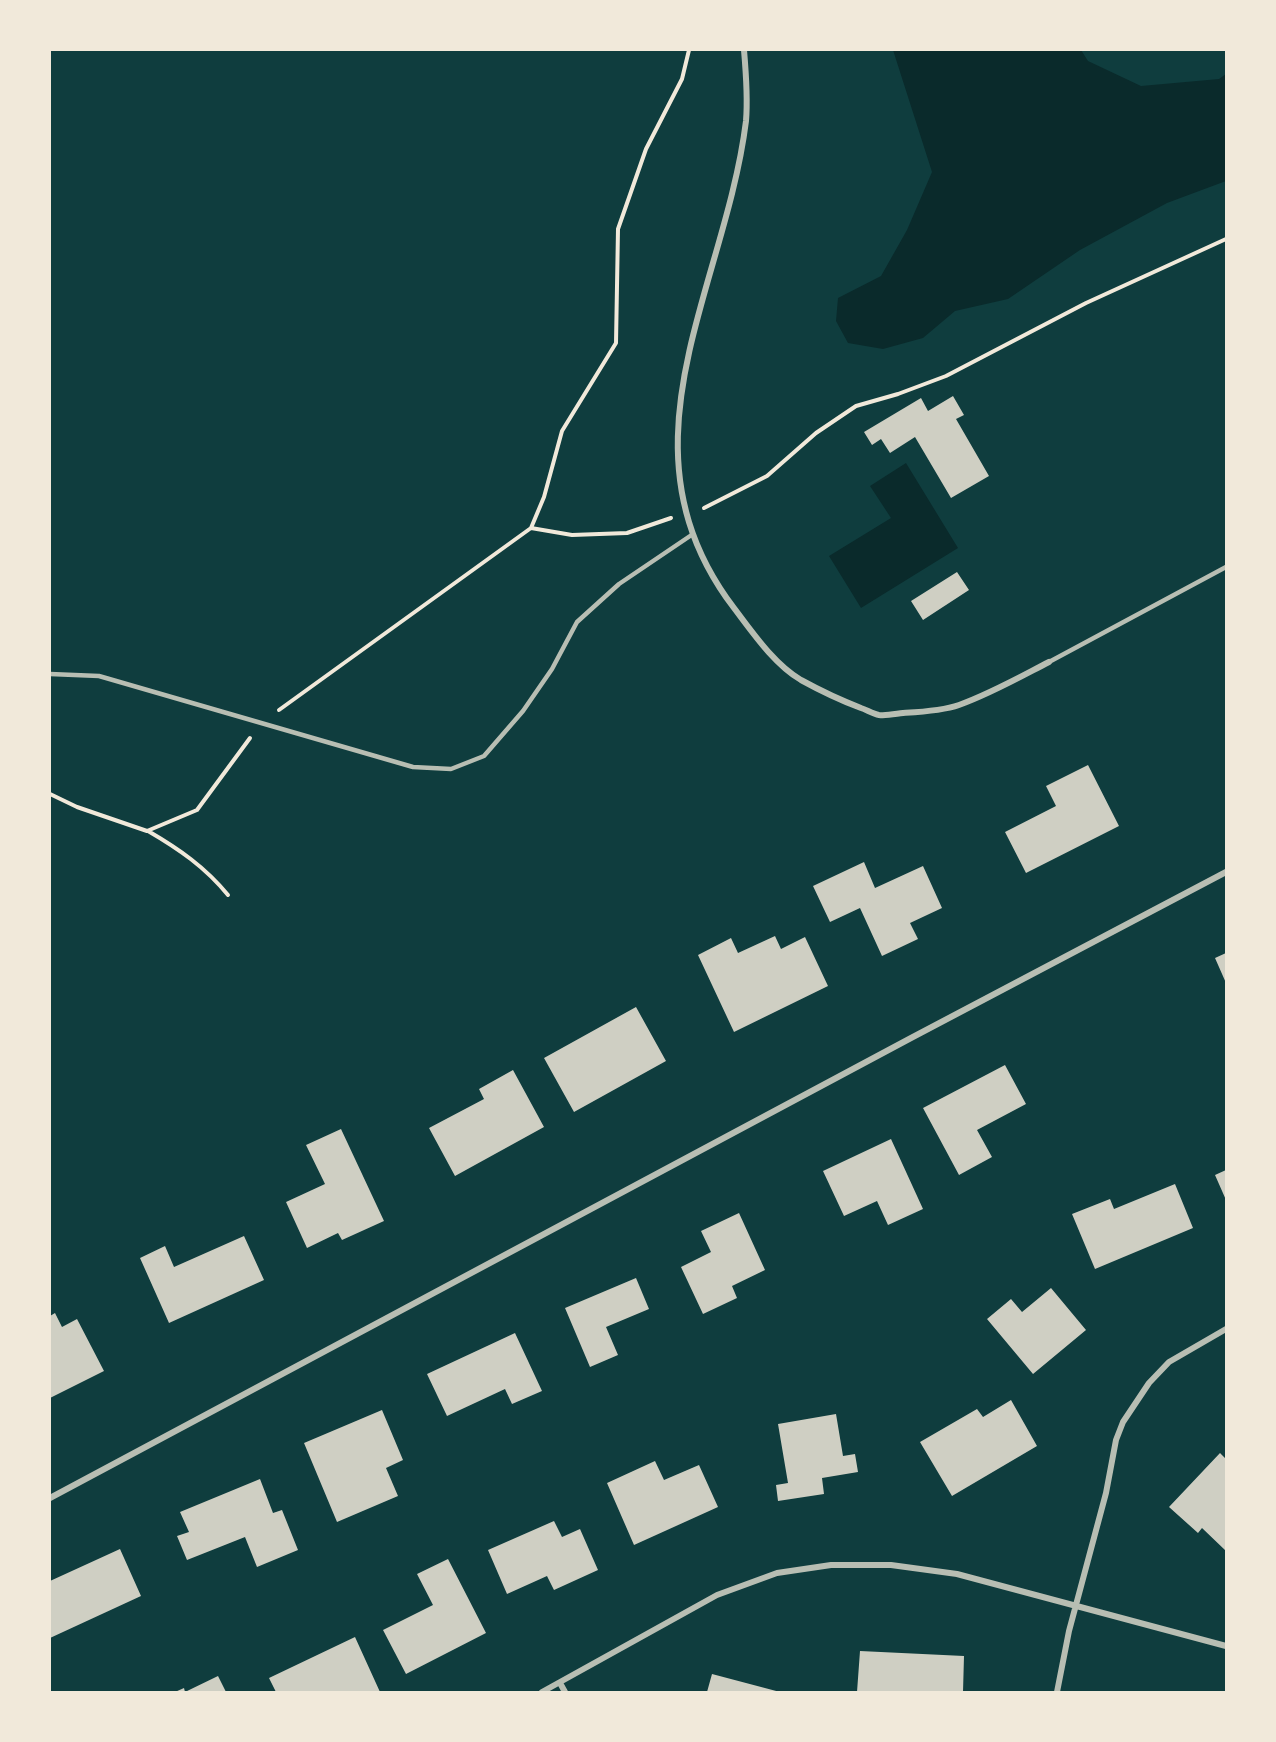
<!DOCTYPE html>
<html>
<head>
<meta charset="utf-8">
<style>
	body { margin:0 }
	#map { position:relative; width:1276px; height:1742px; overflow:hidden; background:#0f3d3e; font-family:Quicksand,sans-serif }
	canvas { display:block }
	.frame { position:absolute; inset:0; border:51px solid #f1e9da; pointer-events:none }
</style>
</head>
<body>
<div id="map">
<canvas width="1276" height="1742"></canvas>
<div class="frame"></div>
</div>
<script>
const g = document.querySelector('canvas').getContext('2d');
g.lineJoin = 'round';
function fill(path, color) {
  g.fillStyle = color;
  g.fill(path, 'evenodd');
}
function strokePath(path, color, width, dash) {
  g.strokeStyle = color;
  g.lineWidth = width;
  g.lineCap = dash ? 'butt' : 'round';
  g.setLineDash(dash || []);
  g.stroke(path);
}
fill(new Path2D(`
	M 893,50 L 1081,50 L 1088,61 L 1141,86 L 1219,79 L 1226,74 L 1226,181 L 1167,203 L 1080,250 L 1008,299 L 955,311 L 923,338 L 883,349 L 848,343 L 836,321 L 838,298 L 881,276 L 907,230 L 932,172 Z
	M 906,463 L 958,548 L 861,608 L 829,556 L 891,518 L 870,486 Z`), '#0a2a2b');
fill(new Path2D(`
	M 953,396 L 964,415 L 956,419 L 989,476 L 951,498 L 915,437 L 890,453 L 881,439 L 872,445 L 864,432 L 921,398 L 928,411 Z
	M 957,572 L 969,590 L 923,620 L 911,601 Z
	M 1088,765 L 1119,826 L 1026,873 L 1005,832 L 1056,806 L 1046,786 Z
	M 864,862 L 875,888 L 923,866 L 942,908 L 910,923 L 918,939 L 882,956 L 860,908 L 830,922 L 813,886 Z
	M 775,936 L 781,949 L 805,937 L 828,986 L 734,1032 L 698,955 L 731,938 L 738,953 Z
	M 1226,953 L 1226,983 L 1215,958 Z
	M 636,1007 L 666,1061 L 574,1112 L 544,1058 Z
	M 1005,1065 L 1026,1104 L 977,1130 L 992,1157 L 959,1175 L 923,1108 Z
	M 513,1070 L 544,1127 L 455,1176 L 429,1128 L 484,1099 L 479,1089 Z
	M 341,1129 L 384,1221 L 342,1240 L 338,1233 L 307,1248 L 286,1202 L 325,1184 L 306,1145 Z
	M 891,1139 L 923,1209 L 888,1225 L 877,1201 L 844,1216 L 823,1171 Z
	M 1226,1170 L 1226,1200 L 1215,1175 Z
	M 1175,1184 L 1193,1228 L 1095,1269 L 1072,1214 L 1110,1199 L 1114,1209 Z
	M 739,1213 L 765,1270 L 732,1286 L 737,1298 L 703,1314 L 681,1267 L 711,1252 L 701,1231 Z
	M 244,1236 L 264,1280 L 169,1323 L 140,1258 L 165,1246 L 174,1267 Z
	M 636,1278 L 649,1309 L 606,1327 L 618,1355 L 590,1367 L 565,1308 Z
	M 1051,1288 L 1086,1330 L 1033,1374 L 987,1319 L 1011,1299 L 1022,1312 Z
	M 55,1313 L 62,1327 L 77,1319 L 104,1371 L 50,1398 L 50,1316 Z
	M 515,1333 L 542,1391 L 512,1404 L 505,1389 L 447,1416 L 427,1374 Z
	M 1011,1400 L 1037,1446 L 952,1496 L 920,1442 L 977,1409 L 983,1417 Z
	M 382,1410 L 403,1460 L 386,1468 L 398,1496 L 337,1522 L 304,1443 Z
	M 836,1414 L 843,1456 L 855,1454 L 858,1472 L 822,1478 L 824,1494 L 778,1501 L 776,1485 L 788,1483 L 778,1424 Z
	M 1220,1453 L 1226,1459 L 1226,1551 L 1202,1528 L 1198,1533 L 1169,1507 Z
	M 655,1461 L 664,1480 L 699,1465 L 718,1507 L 634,1545 L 607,1483 Z
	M 260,1479 L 273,1513 L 282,1510 L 298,1550 L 257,1567 L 245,1537 L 187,1560 L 177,1536 L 189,1532 L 180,1512 Z
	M 554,1521 L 562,1537 L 580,1529 L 598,1570 L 554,1590 L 547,1576 L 507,1594 L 488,1550 Z
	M 120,1549 L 141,1596 L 50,1638 L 50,1581 Z
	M 448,1559 L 486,1633 L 406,1674 L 383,1630 L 433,1605 L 417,1574 Z
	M 355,1637 L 380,1692 L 276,1692 L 269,1678 Z
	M 860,1651 L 964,1656 L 963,1692 L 857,1692 Z
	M 712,1674 L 780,1692 L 707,1692 Z
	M 218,1676 L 226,1692 L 175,1692 L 184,1688 L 185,1692 Z`), '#cfcfc3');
strokePath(new Path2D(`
	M 704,508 L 767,476 L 816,433 L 856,406 L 898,394 L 946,376 L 1086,303 L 1226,239
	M 531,528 L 572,535 L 627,533 L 671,518
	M 279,710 L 531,528 L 544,497 L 562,431 L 616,343 L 618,229 L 646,149 L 682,79 L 689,50
	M 50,794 L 77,807 L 147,831 L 197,810 L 250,738
	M 148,831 C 179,849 205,867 228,895`), '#f1e9da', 4);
strokePath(new Path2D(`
	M 1049,662 L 1226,567
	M 50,674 L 99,676 L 413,767 L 451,769 L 484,756 L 523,711 L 552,669 L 577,622 L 619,584 L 693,534`), '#b8beb3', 4.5);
strokePath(new Path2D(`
	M 744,50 C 746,73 748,97 746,121 C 725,290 611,446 734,608 C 753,633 774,664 801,680 C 821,691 840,700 861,708 C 867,710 873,714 879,715 C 886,716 895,714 903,713 C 920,712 942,711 959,705 C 990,694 1020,677 1049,662
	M 50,1498 L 911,1038 L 1226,872
	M 560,1683 L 565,1692
	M 542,1692 L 717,1595 L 777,1573 L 831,1565 L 891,1565 L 957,1574 L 1226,1646
	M 1057,1692 L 1069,1631 L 1106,1493 L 1116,1440 L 1123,1422 L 1149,1383 L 1169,1362 L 1226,1329`), '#b8beb3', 6);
</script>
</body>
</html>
